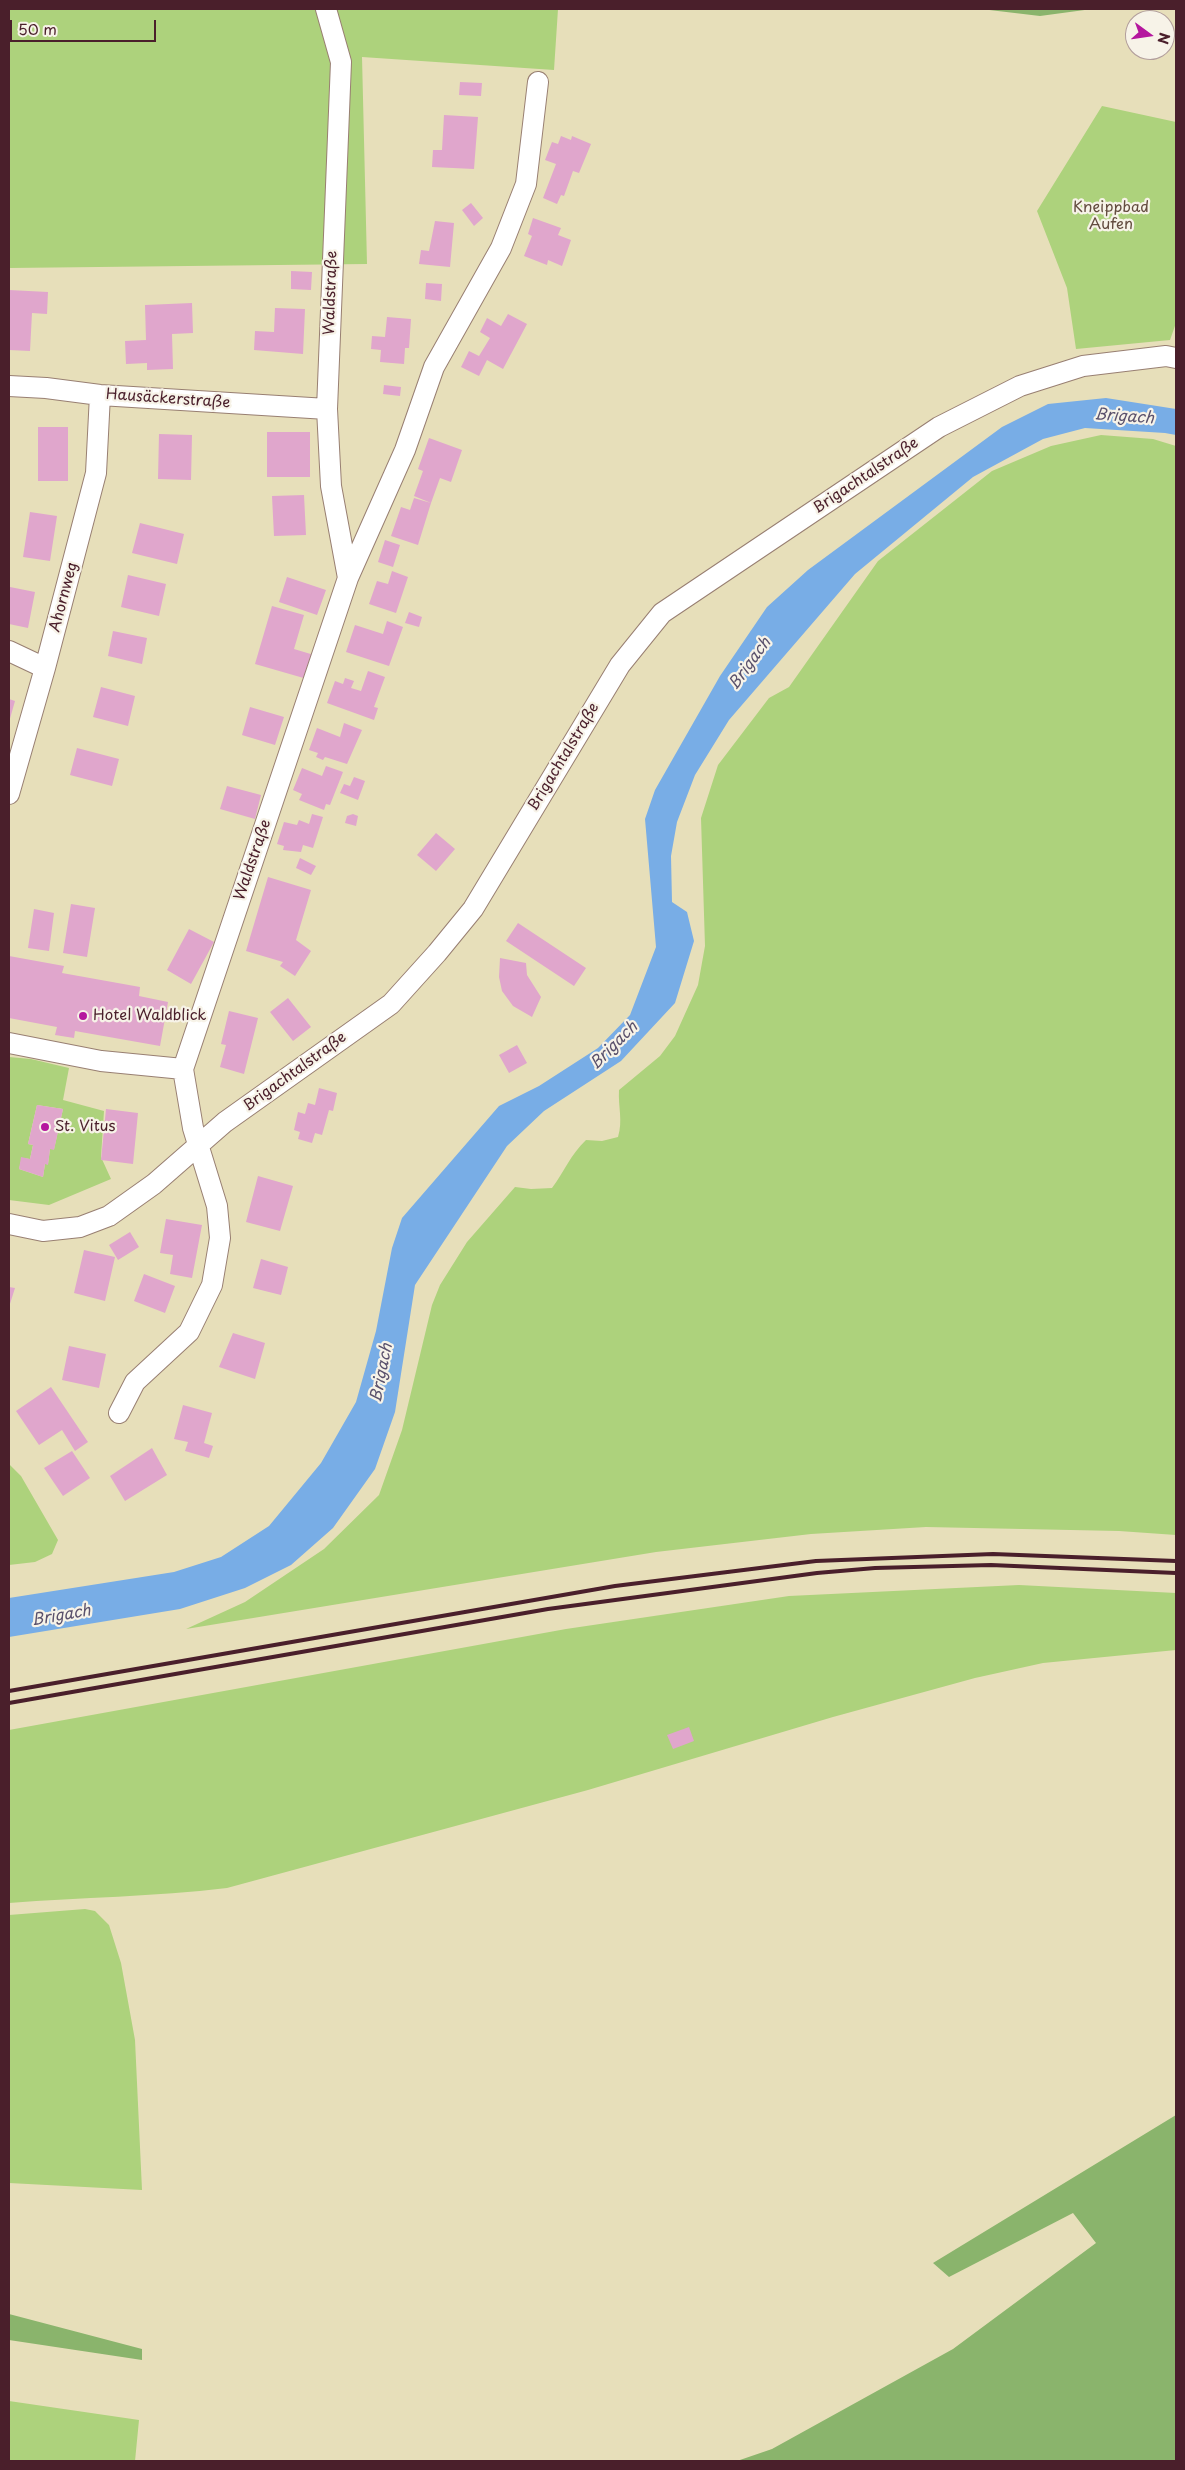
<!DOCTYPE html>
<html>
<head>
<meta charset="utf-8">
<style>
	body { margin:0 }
	#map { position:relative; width:1185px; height:2470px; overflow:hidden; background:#e7dfba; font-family:"Playpen Sans",sans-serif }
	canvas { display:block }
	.frame { position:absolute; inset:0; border:10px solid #4a1f2b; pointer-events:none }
	.north { position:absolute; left:1125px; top:10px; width:50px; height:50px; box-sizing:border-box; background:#f7f3e8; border:1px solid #b29e9c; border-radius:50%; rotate:104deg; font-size:14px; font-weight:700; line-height:20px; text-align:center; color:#4a1f2b }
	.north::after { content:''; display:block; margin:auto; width:18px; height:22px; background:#b5179e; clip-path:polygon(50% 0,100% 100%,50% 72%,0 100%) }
	.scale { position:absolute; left:10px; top:20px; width:146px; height:22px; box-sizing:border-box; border:2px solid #4a1f2b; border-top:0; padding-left:6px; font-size:15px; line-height:18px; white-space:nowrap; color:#4a1f2b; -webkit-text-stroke:4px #f7f3e8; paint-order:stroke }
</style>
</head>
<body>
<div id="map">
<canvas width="1185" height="2470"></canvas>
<div class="frame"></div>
<div class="north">N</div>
<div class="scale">50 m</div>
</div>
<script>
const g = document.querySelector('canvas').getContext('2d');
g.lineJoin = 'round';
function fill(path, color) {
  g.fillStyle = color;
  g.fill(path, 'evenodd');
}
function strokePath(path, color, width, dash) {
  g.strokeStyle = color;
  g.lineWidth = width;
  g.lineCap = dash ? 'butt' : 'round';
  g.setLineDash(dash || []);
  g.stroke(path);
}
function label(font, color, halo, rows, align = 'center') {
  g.font = font + ' "Playpen Sans",sans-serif';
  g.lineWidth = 4.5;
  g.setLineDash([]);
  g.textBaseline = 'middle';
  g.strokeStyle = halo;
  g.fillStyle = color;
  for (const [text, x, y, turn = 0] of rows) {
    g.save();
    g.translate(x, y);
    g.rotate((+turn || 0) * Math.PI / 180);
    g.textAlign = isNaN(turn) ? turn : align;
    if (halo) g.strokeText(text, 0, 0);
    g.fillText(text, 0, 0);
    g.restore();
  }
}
fill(new Path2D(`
	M 9,9 L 558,9 L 554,70 L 362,57 L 367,264 L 9,268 Z
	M 1102,106 L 1176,122 L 1176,323 L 1170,340 L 1076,349 L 1067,288 L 1037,211 Z
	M 1101,435 L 1153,439 L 1176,446 L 1176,1535 L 1119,1531 L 926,1527 L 811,1534 L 656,1552 L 186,1629 L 245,1602 L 324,1549 L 379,1495 L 402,1430 L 432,1305 L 440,1285 L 467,1242 L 515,1187 L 531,1189 L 552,1188 C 564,1172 571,1154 586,1140 L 602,1141 L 618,1137 C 623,1120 618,1107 619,1090 L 660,1056 L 675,1036 L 698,985 L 705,946 L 701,818 L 718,765 L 769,698 L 789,687 L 878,561 L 992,471 L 1051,446 Z
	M 9,1057 L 31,1059 L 69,1068 L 63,1100 L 104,1111 L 101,1157 L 111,1179 L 49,1205 L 9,1200 ZM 37,1105 L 63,1109 L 54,1149 L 50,1149 L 48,1164 L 45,1164 L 43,1177 L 19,1169 L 22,1158 L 30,1159 L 33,1145 L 28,1144 Z
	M 9,1464 L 21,1476 L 58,1540 L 52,1554 L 35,1562 L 9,1565 Z
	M 1019,1585 L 1176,1593 L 1176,1650 L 1043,1663 L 975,1678 L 833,1717 L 588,1790 L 227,1888 C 154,1897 82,1897 9,1903 L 9,1730 L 566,1629 L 789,1596 Z
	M 85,1909 L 95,1911 L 109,1925 L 121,1963 L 135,2040 L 142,2190 L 9,2183 L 9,1915 Z
	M 9,2401 L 139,2420 L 135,2461 L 9,2461 Z`), '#add27c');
fill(new Path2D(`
	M 981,9 L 1092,9 L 1040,16 Z
	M 1176,2115 L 1176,2461 L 737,2461 L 772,2449 L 953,2349 L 1096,2243 L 1073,2213 L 949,2277 L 933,2263 Z
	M 9,2314 L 142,2349 L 142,2360 L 9,2340 Z`), '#8ab46c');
fill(new Path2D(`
	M 1106,398 L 1176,409 L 1176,435 L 1165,433 L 1085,428 L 1043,439 L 973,477 L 855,574 L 729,720 L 695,775 L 677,822 L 671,856 L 672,902 L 687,912 L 694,941 L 675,1003 L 621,1061 L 544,1111 L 507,1146 L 415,1285 L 395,1412 L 375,1469 L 333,1528 L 291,1565 L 245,1588 L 180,1609 L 9,1637 L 9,1598 L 174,1572 L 221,1557 L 269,1526 L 321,1463 L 356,1402 L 376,1331 L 392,1248 L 402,1218 L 499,1106 L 539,1086 L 598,1048 L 630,1015 L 656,947 L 645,819 L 655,790 L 720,676 L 767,607 L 808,570 L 1002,427 L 1048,404 Z`), '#78ade6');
fill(new Path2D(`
	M 460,82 L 482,83 L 481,96 L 459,95 Z
	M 444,115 L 478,117 L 474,169 L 432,167 L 433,150 L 442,150 Z
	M 561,136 L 571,140 L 572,136 L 591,144 L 579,173 L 573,171 L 564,196 L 561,195 L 557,204 L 543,198 L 556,164 L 545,160 L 552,142 L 558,144 Z
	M 471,203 L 483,218 L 474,226 L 462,210 Z
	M 533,218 L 561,228 L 558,235 L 571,240 L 562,266 L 548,260 L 547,265 L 524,256 L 532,236 L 528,234 Z
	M 435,221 L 454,223 L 450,267 L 419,264 L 421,250 L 429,251 Z
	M 291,271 L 312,272 L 311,290 L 291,289 Z
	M 426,283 L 442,284 L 441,301 L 425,299 Z
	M 9,290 L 48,292 L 47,314 L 32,313 L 30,351 L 9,350 Z
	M 192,303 L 193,333 L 172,334 L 173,369 L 147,370 L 147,363 L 126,364 L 125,341 L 146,340 L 145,305 Z
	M 275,308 L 305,309 L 303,354 L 254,350 L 255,331 L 274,332 Z
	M 508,314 L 527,324 L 503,369 L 487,360 L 479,376 L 461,367 L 469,351 L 479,356 L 490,338 L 480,332 L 487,318 L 501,326 Z
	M 387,317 L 411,319 L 409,348 L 405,348 L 404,364 L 380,362 L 381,350 L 371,349 L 372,336 L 385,337 Z
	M 384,385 L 401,387 L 400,396 L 383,394 Z
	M 38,427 L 68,427 L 68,481 L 38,481 Z
	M 267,432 L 310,432 L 310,477 L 267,477 Z
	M 159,434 L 192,435 L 191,480 L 158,479 Z
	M 429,438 L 462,450 L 451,482 L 440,478 L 431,503 L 414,496 L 423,471 L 418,469 Z
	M 304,495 L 306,535 L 274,536 L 272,496 Z
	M 414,498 L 431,503 L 418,545 L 391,536 L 401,507 L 410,510 Z
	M 30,512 L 57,516 L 50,561 L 23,557 Z
	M 140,523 L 184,534 L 177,564 L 132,553 Z
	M 385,540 L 400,545 L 393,567 L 378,562 Z
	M 392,571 L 408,577 L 396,613 L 369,604 L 377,581 L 388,584 Z
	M 128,575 L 166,584 L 159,616 L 121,607 Z
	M 287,577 L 326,590 L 317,615 L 279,602 Z
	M 10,587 L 35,592 L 28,628 L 9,624 Z
	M 272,606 L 304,615 L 294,649 L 314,655 L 307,679 L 255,664 Z
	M 409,612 L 422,617 L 419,627 L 405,623 Z
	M 387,621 L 403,627 L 389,666 L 346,652 L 355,625 L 383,634 Z
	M 113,631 L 147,638 L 142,664 L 108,656 Z
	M 368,671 L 385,677 L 374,707 L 378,708 L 374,720 L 327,703 L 335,681 L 343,684 L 345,678 L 354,681 L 351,688 L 361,691 Z
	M 101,687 L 135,696 L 128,726 L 93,717 Z
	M 9,699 L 15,701 L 9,722 Z
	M 250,707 L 284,717 L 275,745 L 242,735 Z
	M 344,723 L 362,730 L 347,764 L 325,757 L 323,760 L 316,757 L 318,753 L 309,750 L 317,728 L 340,737 Z
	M 77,748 L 119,759 L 112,786 L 70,775 Z
	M 326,766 L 343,772 L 330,805 L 326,804 L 324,810 L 299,800 L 302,794 L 293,790 L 302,768 L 322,776 Z
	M 354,777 L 365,781 L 358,800 L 340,793 L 344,784 L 350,786 Z
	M 227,786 L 261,795 L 255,819 L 220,809 Z
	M 312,814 L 323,817 L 313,848 L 303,845 L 301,852 L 283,850 L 284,846 L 277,844 L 284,822 L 297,825 L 299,820 L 309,824 Z
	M 353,814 L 358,816 L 356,826 L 345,823 L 347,816 Z
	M 436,833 L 455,849 L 436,871 L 417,855 Z
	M 300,858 L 316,866 L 311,875 L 296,868 Z
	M 268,877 L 311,890 L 296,940 L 311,951 L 295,976 L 280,966 L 283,962 L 246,951 Z
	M 71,904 L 95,908 L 87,957 L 63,953 Z
	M 34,909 L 54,913 L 49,951 L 28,948 Z
	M 518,923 L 586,968 L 574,986 L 506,941 Z
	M 189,929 L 214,942 L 191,984 L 167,970 Z
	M 9,956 L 64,966 L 62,973 L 140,987 L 139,996 L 168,1002 L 160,1046 L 75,1031 L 74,1038 L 55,1035 L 57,1027 L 9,1018 Z
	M 500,958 L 526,963 L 527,975 L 541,997 L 532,1017 L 513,1006 L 502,991 L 499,977 Z
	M 288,998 L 311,1027 L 293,1041 L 270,1012 Z
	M 229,1011 L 258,1018 L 244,1074 L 220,1067 L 226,1045 L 221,1044 Z
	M 517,1045 L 527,1063 L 509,1073 L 499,1055 Z
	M 319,1088 L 337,1093 L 333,1111 L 329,1110 L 322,1135 L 315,1133 L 312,1143 L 298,1139 L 300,1132 L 294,1130 L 298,1112 L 305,1114 L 308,1103 L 315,1105 Z
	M 37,1105 L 63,1109 L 54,1150 L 50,1149 L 48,1165 L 45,1164 L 43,1177 L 19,1169 L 21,1157 L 30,1159 L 33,1145 L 28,1144 Z
	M 106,1109 L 138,1113 L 133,1164 L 101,1160 Z
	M 258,1176 L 293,1186 L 280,1231 L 246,1222 Z
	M 166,1219 L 202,1225 L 192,1278 L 170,1274 L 173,1255 L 160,1253 Z
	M 130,1232 L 139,1247 L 118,1260 L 109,1245 Z
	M 84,1250 L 115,1257 L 105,1301 L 74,1293 Z
	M 261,1259 L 288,1267 L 281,1295 L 253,1288 Z
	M 144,1274 L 175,1286 L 165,1313 L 134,1301 Z
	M 9,1287 L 15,1288 L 9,1307 Z
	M 233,1333 L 265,1343 L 255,1379 L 219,1367 Z
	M 69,1346 L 106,1354 L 99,1388 L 62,1380 Z
	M 51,1387 L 88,1442 L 75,1451 L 62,1430 L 39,1445 L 16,1411 Z
	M 183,1405 L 212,1413 L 204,1443 L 213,1446 L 209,1458 L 185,1451 L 188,1442 L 174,1439 Z
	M 152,1448 L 167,1475 L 125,1501 L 110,1476 Z
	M 72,1451 L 90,1478 L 63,1496 L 44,1468 Z
	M 689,1727 L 694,1741 L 673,1749 L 667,1735 Z`), '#e0a6cc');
const minor = new Path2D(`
	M 326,9 L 341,62 L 327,409 L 331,486 L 348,578
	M 9,386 L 46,388 L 100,395 L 327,409
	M 9,651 L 45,668
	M 9,794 L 45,668 L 96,473 L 100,395
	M 9,1043 L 101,1061 L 183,1069
	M 9,1224 L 43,1231 L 80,1227 L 109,1216 L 154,1184 L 225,1122 L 391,1004 L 437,953 L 473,909 L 620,665 L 662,613 L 939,427 L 1020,386 L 1083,366 L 1166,356 L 1176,358
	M 119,1413 L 135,1382 L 189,1332 L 212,1285 L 220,1238 L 217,1206 L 193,1128 L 183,1069 L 348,578 L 405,450 L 434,367 L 501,248 L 526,184 L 538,82`);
strokePath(minor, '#987f72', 22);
strokePath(minor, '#fff', 20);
strokePath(new Path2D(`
	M 9,1691 L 615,1586 L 816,1561 L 993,1554 L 1176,1561
	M 9,1703 L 548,1609 L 817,1573 L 875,1568 L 991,1565 L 1176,1573`), '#4a1f2b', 4);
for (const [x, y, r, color] of [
	[83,1016,5,"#b5179e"],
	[45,1127,5,"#b5179e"]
]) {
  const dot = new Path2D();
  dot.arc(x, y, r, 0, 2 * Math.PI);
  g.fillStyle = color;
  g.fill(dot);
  strokePath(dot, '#f7f3e8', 2);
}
label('15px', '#634c3f', '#f7f3e8', [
	["Kneippbad",1111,208],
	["Aufen",1111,225]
]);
label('15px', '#4a1f2b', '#f7f3e8', [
	["Waldstraße",331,293,-88],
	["Hausäckerstraße",168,399,4],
	["Brigachtalstraße",866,476,-34],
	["Ahornweg",64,597,-75],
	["Brigachtalstraße",564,757,-59],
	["Waldstraße",253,860,-71],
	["Brigachtalstraße",295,1072,-36]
]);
label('15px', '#4a1f2b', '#f7f3e8', [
	["Hotel Waldblick",93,1016],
	["St. Vitus",55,1127]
], 'left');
label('italic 16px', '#5a516c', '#f7f3e8', [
	["Brigach",1124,417,4],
	["Brigach",750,664,-54],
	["Brigach",614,1046,-45],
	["Brigach",382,1373,-79],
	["Brigach",61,1616,-10]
]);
</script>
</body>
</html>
